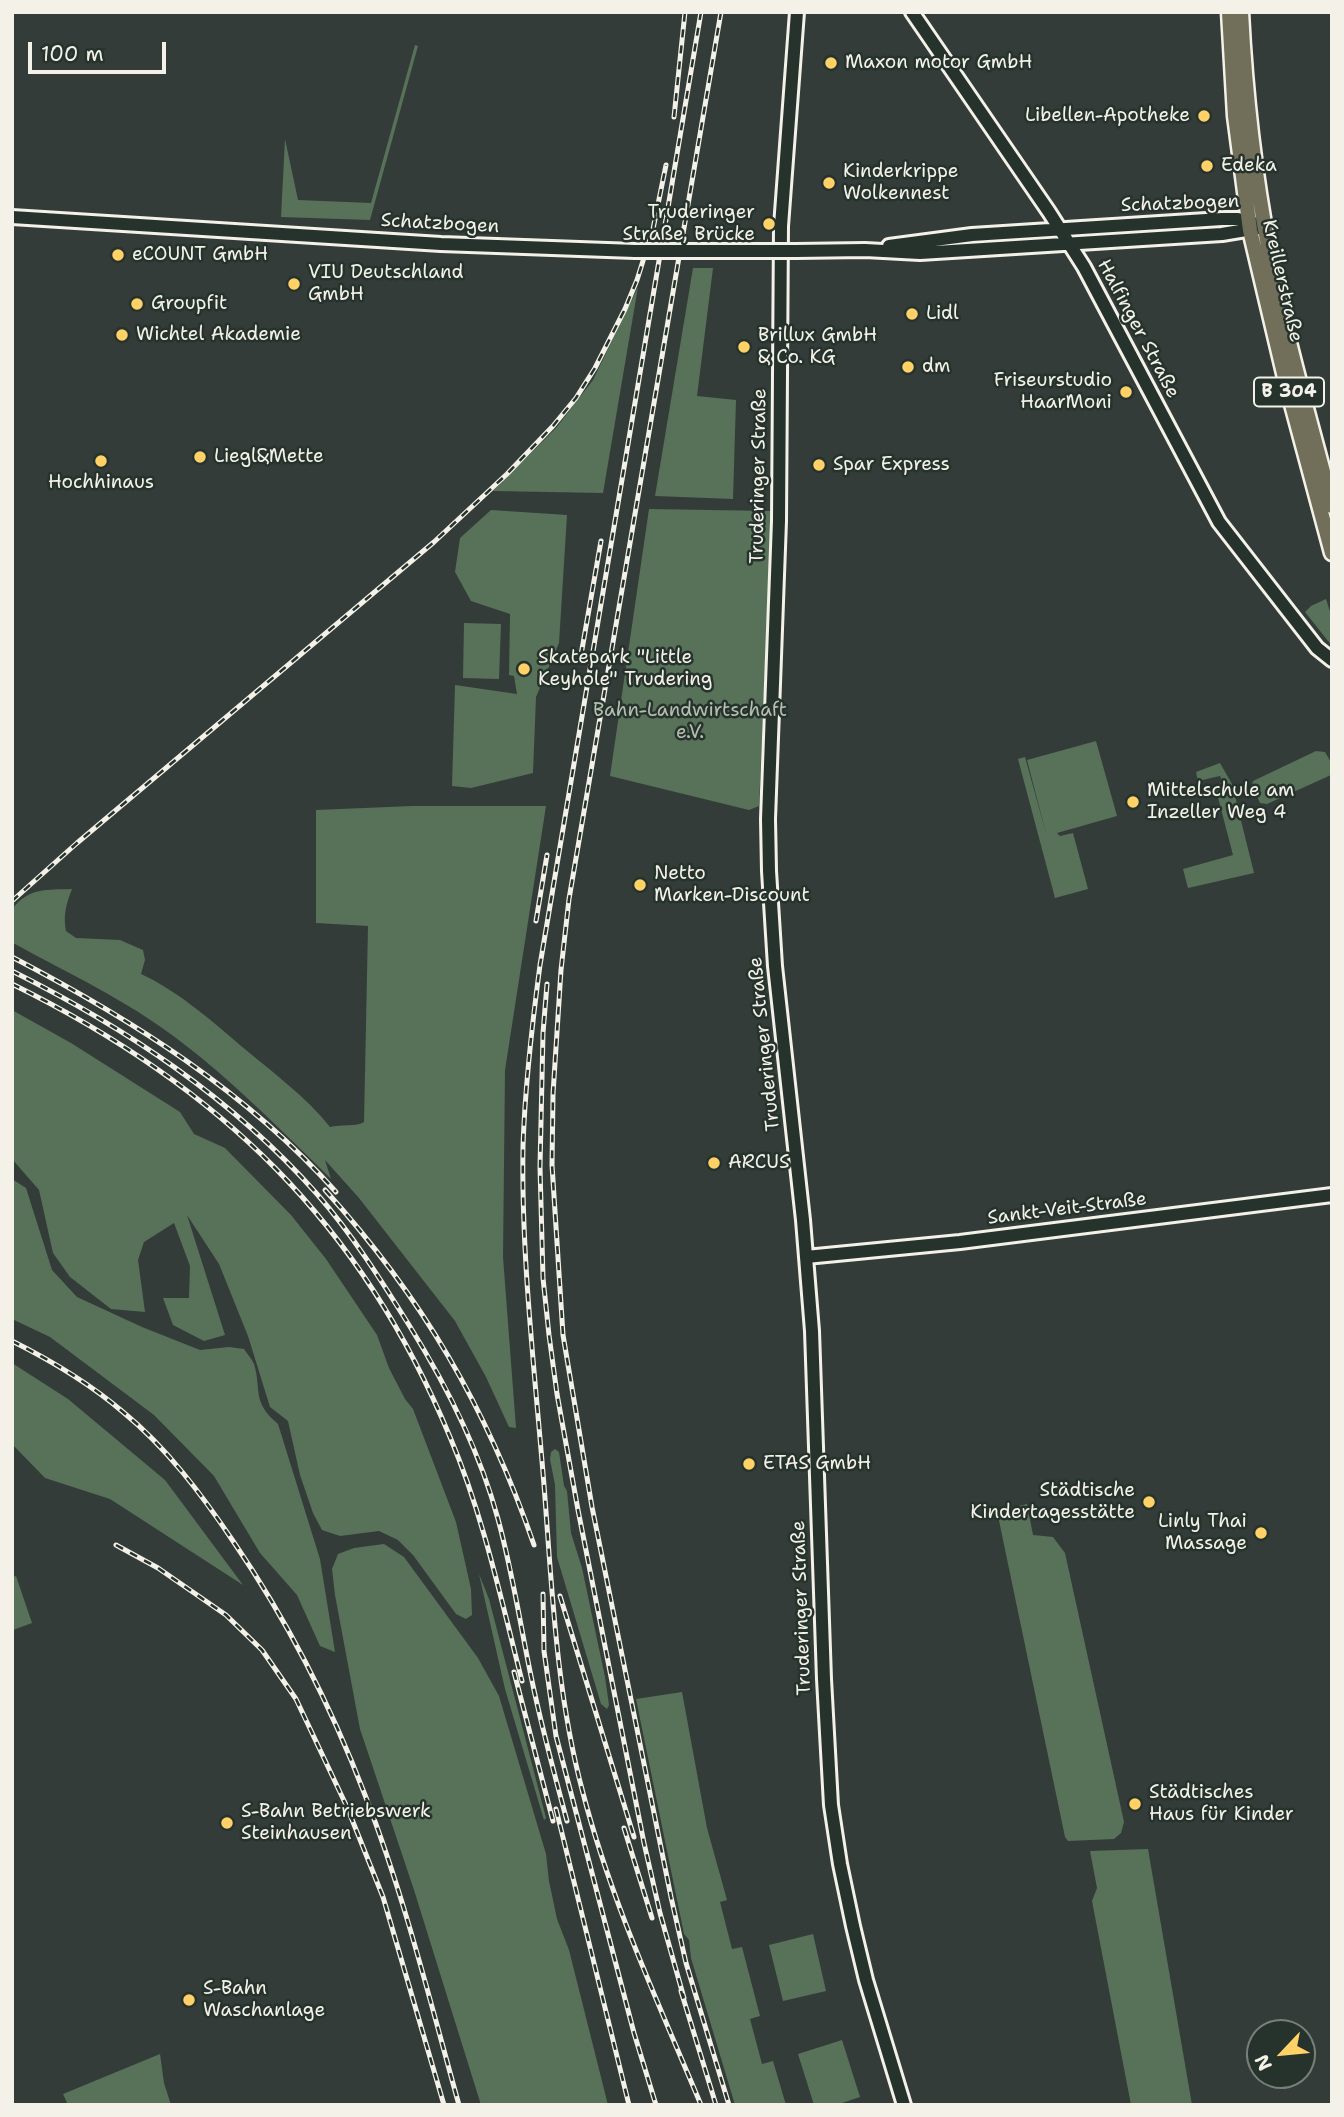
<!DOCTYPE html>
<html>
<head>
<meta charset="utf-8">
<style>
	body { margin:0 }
	#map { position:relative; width:1344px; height:2117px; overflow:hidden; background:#333c39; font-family:"Shantell Sans",sans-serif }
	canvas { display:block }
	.frame { position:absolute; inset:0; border:14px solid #f4f1e8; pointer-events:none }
	.north { position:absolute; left:1246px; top:2019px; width:70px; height:70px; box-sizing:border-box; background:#26332d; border:2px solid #787f78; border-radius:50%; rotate:244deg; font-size:19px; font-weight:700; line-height:28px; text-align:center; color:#f4f1e8 }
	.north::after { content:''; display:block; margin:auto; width:24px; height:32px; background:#ffd166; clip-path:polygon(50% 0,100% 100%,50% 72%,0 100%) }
	.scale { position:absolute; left:28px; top:42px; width:138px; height:32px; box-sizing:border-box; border:4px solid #f4f1e8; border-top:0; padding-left:9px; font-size:21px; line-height:24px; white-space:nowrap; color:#f4f1e8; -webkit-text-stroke:5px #26332d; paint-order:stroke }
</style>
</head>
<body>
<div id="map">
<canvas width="1344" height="2117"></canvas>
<div class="frame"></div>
<div class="north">N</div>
<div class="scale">100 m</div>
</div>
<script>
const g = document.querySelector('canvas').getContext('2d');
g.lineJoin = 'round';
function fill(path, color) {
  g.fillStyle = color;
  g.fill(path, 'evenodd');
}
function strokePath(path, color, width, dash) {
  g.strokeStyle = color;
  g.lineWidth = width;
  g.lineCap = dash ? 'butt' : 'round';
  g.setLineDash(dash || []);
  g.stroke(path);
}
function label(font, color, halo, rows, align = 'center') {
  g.font = font + ' "Shantell Sans",sans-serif';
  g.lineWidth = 5;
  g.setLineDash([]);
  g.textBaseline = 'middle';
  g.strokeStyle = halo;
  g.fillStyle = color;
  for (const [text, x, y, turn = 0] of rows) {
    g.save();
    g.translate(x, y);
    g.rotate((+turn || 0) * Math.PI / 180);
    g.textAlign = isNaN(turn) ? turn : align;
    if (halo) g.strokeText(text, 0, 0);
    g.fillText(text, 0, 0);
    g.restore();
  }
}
fill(new Path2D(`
	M 415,45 L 418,46 L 370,220 L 281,217 L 285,139 L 298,200 L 371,203 Z
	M 693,268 L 713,268 L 697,396 L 736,400 L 733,499 L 655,496 Z
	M 638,287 L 603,493 L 493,491 L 556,428 L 593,380 Z
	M 649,509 L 772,511 L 759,806 L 749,810 L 610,776 Z
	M 491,510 L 567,515 L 559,643 L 536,697 L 533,773 L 471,788 L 452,786 L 455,685 L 517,694 L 514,676 L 509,675 L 510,614 L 471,601 L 455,572 L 460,538 Z
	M 1326,599 L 1332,618 L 1332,646 L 1305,612 L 1311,606 Z
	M 464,623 L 501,624 L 499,679 L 463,678 Z
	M 1096,741 L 1117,816 L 1057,833 L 1060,836 L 1073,833 L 1088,889 L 1055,898 L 1018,759 L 1025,757 L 1047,837 L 1027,760 Z
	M 1316,751 L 1325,752 L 1332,764 L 1331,775 L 1267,804 L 1260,803 L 1252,785 L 1253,781 Z
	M 1220,763 L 1232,784 L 1254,873 L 1188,888 L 1183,869 L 1233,855 L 1215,786 L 1223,782 L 1220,776 L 1198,781 L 1196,772 Z
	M 412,806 L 546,806 L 505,1070 L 503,1257 L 516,1428 L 509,1427 L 486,1377 L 455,1321 L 359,1198 L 325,1160 L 331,1179 C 281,1130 232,1080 176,1038 C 126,1000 68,973 13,943 L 12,909 C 30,887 46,890 72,889 C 66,904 63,916 66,931 L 76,938 L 120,940 L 143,950 L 145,960 L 141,974 C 180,992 214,1023 246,1050 C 276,1075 306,1097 330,1127 C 340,1124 357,1127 364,1122 L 368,926 L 316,923 L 316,810 Z
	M 12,1010 L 71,1043 L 180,1112 L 194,1134 L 225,1148 L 291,1215 L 326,1259 L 377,1335 L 389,1368 L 405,1399 L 413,1409 L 456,1522 L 471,1589 L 472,1615 L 466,1619 L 456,1614 L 413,1555 L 398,1540 L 379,1531 L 340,1536 L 322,1530 L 313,1513 L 300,1475 L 288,1421 L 270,1407 L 248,1336 L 219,1264 L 187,1215 L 225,1335 L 204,1341 L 173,1325 L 163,1298 L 189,1298 L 190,1266 L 174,1223 L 144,1242 L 138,1260 L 145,1312 L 111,1309 L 70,1277 L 53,1253 L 39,1190 L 12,1159 Z
	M 12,1179 L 26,1188 L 52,1270 L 77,1297 L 142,1327 L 200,1350 L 229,1347 L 244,1349 C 247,1354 252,1359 254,1364 C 262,1390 251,1401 278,1424 L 320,1559 L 335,1652 L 320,1646 L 297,1595 L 260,1553 L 214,1476 L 154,1415 L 50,1337 L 12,1319 Z
	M 12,1363 L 68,1399 L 165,1480 L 243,1585 L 110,1499 L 45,1478 L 12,1444 Z
	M 555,1449 L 559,1452 L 564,1486 L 567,1491 L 571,1533 L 582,1568 L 605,1677 L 609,1705 L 607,1709 L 601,1704 L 557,1557 L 555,1485 L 550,1459 L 551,1452 Z
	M 1027,1504 L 1033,1535 L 1053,1537 L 1065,1553 L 1124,1822 L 1121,1833 L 1114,1839 L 1068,1841 L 1065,1837 L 997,1511 Z
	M 384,1544 L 404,1557 L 478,1658 L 499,1696 L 546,1854 L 549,1881 L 557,1919 L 569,1950 L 608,2105 L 481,2105 L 414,1890 L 360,1729 L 335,1595 L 332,1569 L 338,1554 L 354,1548 Z
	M 479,1574 L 489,1599 L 546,1818 L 544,1820 L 505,1689 Z
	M 16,1576 L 32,1623 L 13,1630 L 12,1577 Z
	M 682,1692 L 707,1828 L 727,1900 L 720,1902 L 732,1949 L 742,1947 L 760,2016 L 750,2019 L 762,2064 L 773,2061 L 786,2105 L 735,2105 L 691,1958 L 689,1940 L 684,1934 L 636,1699 Z
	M 1148,1849 L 1192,2105 L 1131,2105 L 1092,1901 L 1097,1888 L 1090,1851 Z
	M 813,1934 L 826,1991 L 783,2001 L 769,1945 Z
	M 842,2040 L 860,2097 L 836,2105 L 814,2105 L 798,2054 Z
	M 160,2054 L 164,2083 L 171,2105 L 68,2105 L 63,2094 Z`), '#577259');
const secondary = new Path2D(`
	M 797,12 L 781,226 L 779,521 L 768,819 L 769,871 L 775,966 L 803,1220 L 812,1331 L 824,1679 L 831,1805 L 840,1864 L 853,1926 L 866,1980 L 904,2105
	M 912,12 L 1049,212 L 1084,267 L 1219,522 L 1317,648 L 1332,660
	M 12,217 L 441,244 L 635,251
	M 889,246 L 972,235 L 1222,219 L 1238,219 L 1257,224
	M 796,251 L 865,250 L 920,253 L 1222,234 L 1264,227
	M 806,1257 L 960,1242 L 1332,1195`);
const primary = new Path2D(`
	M 1229,12 L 1235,116 L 1250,230 L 1286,382 L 1332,553
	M 1241,12 C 1245,92 1254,173 1269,251 C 1285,337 1310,421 1332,506`);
strokePath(secondary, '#f4f1e8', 18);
strokePath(primary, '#f4f1e8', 19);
strokePath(secondary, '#26332d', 12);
strokePath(primary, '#716e59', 14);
const rail = new Path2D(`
	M 701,12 L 540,965 C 532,1025 525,1085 523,1146 C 521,1256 535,1374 544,1485 C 552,1588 556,1693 583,1793 C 611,1901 658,2002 701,2105
	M 721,12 L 569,899 L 561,970 L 553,1094 L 552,1165 L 563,1335 L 592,1507 L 671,1897 L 686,1963 L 729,2105
	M 674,117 L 685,12
	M 581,655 L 601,541
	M 12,901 L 77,843 L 434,542 L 507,474 L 553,426 L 576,398 L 595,368 L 625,309 L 637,280 L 653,229 L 666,165
	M 536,921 L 547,855
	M 12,957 C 131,1019 246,1091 336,1192
	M 12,971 C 126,1028 232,1098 317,1194 C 352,1234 381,1280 409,1325 C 447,1386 479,1449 498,1519 C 512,1570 520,1623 531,1676 C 541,1725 554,1773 567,1821
	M 12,984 C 219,1086 361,1222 450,1437 C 483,1515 501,1599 522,1681
	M 547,984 L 543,1033 L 540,1167 L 543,1278 L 549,1335 L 557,1394 L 578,1510 L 644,1843 L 660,1913 L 684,1998
	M 325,1190 C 422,1297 487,1408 534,1545
	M 12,1341 C 52,1361 89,1383 123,1412 C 167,1448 202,1495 233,1541 C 287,1620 331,1706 365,1795 C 404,1895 430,2001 459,2105
	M 116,1545 L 158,1568 L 226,1615 L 262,1650 L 296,1699 L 347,1807 L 383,1897 L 444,2105
	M 543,1594 L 544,1651 L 556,1736 L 634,2033 L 656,2105
	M 560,1596 L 634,1837
	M 514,1672 L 553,1821
	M 556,1809 L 629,2105
	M 624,1828 L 652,1918
	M 681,1991 L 716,2105`);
strokePath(rail, '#f4f1e8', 5);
strokePath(rail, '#26332d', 2.5, [8]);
const secondaryBridge = new Path2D(`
	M 635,251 L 796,251`);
strokePath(secondaryBridge, '#f4f1e8', 18, []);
strokePath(secondaryBridge, '#26332d', 12);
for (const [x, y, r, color] of [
	[831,63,7,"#ffd166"],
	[1204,116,7,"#ffd166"],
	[1207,166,7,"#ffd166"],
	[829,183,7,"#ffd166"],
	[769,224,7,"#ffd166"],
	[118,255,7,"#ffd166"],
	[294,284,7,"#ffd166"],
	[137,304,7,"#ffd166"],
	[912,314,7,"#ffd166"],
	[122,335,7,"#ffd166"],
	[744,347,7,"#ffd166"],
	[908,367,7,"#ffd166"],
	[1126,392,7,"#ffd166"],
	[200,457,7,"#ffd166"],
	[101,461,7,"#ffd166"],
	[819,465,7,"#ffd166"],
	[524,669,7,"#ffd166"],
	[1133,802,7,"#ffd166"],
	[640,885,7,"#ffd166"],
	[714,1163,7,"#ffd166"],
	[749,1464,7,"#ffd166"],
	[1149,1502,7,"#ffd166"],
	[1261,1533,7,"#ffd166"],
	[1135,1804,7,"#ffd166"],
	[227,1823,7,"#ffd166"],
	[189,2000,7,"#ffd166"]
]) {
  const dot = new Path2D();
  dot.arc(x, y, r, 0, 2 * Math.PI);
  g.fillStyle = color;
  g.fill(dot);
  strokePath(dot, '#26332d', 2.5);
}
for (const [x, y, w] of [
	[1289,392,70]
]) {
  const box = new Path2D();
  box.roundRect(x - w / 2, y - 14.5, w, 29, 5);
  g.fillStyle = '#26332d';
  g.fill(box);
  strokePath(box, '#f4f1e8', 2);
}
label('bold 18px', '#f4f1e8', null, [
	["B 304",1289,392]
]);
label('19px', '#f4f1e8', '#26332d', [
	["Maxon motor GmbH",845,63],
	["Libellen-Apotheke",1190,116,"right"],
	["Edeka",1221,166],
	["Kinderkrippe",843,172],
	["Wolkennest",843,194],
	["Truderinger",755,213,"right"],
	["Straße, Brücke",755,235,"right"],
	["eCOUNT GmbH",132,255],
	["VIU Deutschland",308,273],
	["GmbH",308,295],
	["Groupfit",151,304],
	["Lidl",926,314],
	["Wichtel Akademie",136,335],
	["Brillux GmbH",758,336],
	["& Co. KG",758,358],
	["dm",922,367],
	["Friseurstudio",1112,381,"right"],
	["HaarMoni",1112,403,"right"],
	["Liegl&Mette",214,457],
	["Spar Express",833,465],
	["Hochhinaus",101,483,"center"],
	["Skatepark \"Little",538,658],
	["Keyhole\" Trudering",538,680],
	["Mittelschule am",1147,791],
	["Inzeller Weg 4",1147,813],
	["Netto",654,874],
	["Marken-Discount",654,896],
	["ARCUS",728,1163],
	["ETAS GmbH",763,1464],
	["Städtische",1135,1491,"right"],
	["Kindertagesstätte",1135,1513,"right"],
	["Linly Thai",1247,1522,"right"],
	["Massage",1247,1544,"right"],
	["Städtisches",1149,1793],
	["Haus für Kinder",1149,1815],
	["S-Bahn Betriebswerk",241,1812],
	["Steinhausen",241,1834],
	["S-Bahn",203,1989],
	["Waschanlage",203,2011]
], 'left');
label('19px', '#f4f1e8', '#26332d', [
	["Schatzbogen",1180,204,-2],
	["Schatzbogen",440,224,3],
	["Kreillerstraße",1282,281,77],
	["Halfinger Straße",1138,329,62],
	["Truderinger Straße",759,476,-89],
	["Truderinger Straße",765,1044,-96],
	["Sankt-Veit-Straße",1067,1209,-7],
	["Truderinger Straße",802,1608,-92]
]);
label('19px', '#b5beaf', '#26332d', [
	["Bahn-Landwirtschaft",690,711],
	["e.V.",690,733]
]);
</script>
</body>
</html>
